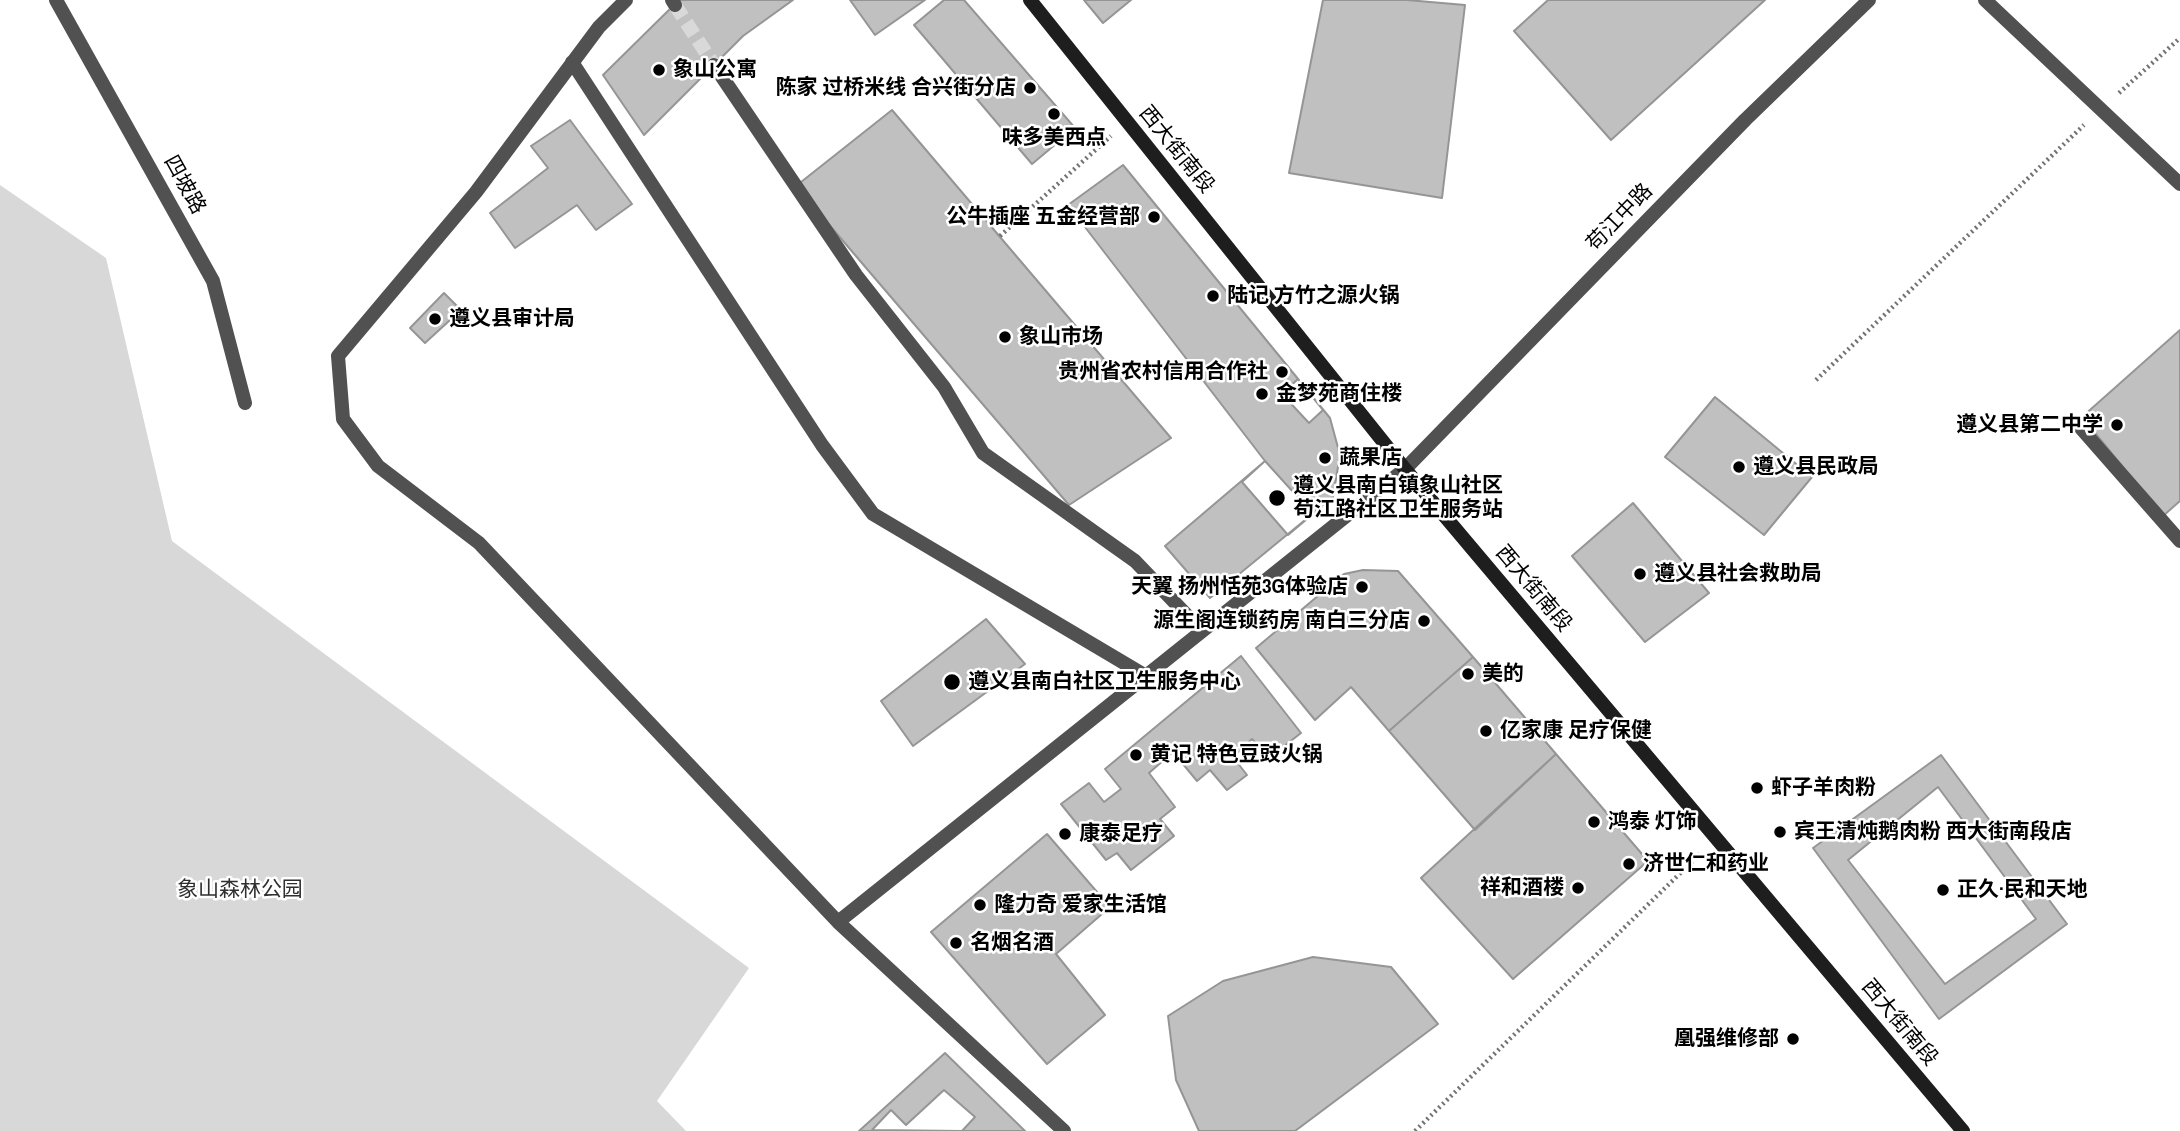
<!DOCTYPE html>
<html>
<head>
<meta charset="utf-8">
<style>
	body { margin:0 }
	canvas { display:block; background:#fff }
</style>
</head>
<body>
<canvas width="2180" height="1131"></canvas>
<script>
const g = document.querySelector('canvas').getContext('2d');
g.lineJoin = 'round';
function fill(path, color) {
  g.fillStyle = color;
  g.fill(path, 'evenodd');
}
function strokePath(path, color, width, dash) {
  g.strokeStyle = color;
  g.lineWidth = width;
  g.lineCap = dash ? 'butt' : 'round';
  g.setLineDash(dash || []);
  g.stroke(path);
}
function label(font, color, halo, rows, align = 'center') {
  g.font = font + ' "Archivo Narrow","Noto Sans SC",sans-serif';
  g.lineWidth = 5;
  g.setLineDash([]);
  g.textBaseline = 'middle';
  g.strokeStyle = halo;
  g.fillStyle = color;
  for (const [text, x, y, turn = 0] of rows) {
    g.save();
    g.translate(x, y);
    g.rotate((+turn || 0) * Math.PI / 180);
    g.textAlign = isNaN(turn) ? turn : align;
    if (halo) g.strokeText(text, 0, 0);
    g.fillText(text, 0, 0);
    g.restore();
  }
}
fill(new Path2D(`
	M 0,185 L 106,258 L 172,541 L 749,968 L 657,1101 L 686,1131 L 0,1131 Z`), '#d8d8d8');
const building = new Path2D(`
	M 679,0 L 793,0 L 743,36 L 644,135 L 603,75 Z
	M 850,0 L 925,0 L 875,35 Z
	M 944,0 L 964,0 L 1075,128 L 1032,164 L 914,25 Z
	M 1084,0 L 1131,0 L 1103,23 Z
	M 1323,0 L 1407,0 L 1465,5 L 1442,198 L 1289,173 Z
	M 1548,0 L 1765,0 L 1611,140 L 1514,31 Z
	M 892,110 L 1171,438 L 1069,505 L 796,186 Z
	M 570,120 L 632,204 L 596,230 L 577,205 L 515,248 L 490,213 L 548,168 L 531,146 Z
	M 1123,165 L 1330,418 L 1340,455 L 1333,497 L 1210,598 L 1165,546 L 1265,461 L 1068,205 Z
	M 444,293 L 461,310 L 425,343 L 410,328 Z
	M 2180,330 L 2180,501 L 2163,516 L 2082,417 Z
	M 1298,379 L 1323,410 L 1309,423 L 1282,394 Z
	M 1715,397 L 1812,477 L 1764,535 L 1665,457 Z
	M 1265,461 L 1313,514 L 1288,535 L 1242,482 Z
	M 1633,503 L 1709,593 L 1645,642 L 1572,556 Z
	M 1363,570 L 1398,571 L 1473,657 L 1389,731 L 1351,687 L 1315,720 L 1256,648 L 1344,574 Z
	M 986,619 L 1025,664 L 913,746 L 881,701 Z
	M 1241,656 L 1301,733 L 1269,758 L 1252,739 L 1233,757 L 1247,775 L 1227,790 L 1210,770 L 1197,781 L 1173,752 L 1149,773 L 1175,807 L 1160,819 L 1174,836 L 1131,870 L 1117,853 L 1106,860 L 1061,804 L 1089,783 L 1104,802 L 1121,789 L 1105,769 Z
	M 1473,657 L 1556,754 L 1475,830 L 1389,731 Z
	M 1556,754 L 1648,861 L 1513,979 L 1421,878 Z
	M 1941,755 L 2067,924 L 1939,1019 L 1813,848 Z
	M 1938,787 L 2036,919 L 1945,984 L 1848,860 Z
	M 1047,834 L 1110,907 L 1056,954 L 1105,1015 L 1047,1064 L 931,932 Z
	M 1313,957 L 1391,967 L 1438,1024 L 1295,1131 L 1199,1131 L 1176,1080 L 1168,1016 L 1223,981 Z
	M 945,1053 L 1025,1131 L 859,1131 Z
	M 944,1090 L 975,1117 L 962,1131 L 872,1130 L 891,1110 L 906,1125 Z`);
fill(building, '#c0c0c0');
strokePath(building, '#959595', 2);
strokePath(new Path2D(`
	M 675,5 L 714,65`), '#d9d9d9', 14, [14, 7]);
strokePath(new Path2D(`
	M 2119,93 L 2180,38
	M 1000,236 L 1111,136
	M 1816,380 L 2084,125
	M 1415,1131 L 1700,854`), '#737373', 4.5, [2, 3.5]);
strokePath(new Path2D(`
	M 56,0 L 213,281 L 245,403
	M 626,0 L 599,27 L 476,192 L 338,356 L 343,419 L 378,466 L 479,543 L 838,922 L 1405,469 L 1745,120 L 1869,0
	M 672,0 L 675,5
	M 1985,0 L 2180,184
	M 572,62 L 822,445 L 873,514 L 1146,676
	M 714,65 L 856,275 L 944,387 L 983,453 L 1135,561 L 1202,631
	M 2079,426 L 2180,541
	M 838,922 L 1064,1131`), '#515151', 14);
strokePath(new Path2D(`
	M 1030,0 L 1405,469 L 1963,1131`), '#1e1e1e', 14);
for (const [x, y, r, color] of [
	[659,70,7,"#000"],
	[1030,88,7,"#000"],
	[1054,114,7,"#000"],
	[1154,217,7,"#000"],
	[1213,296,7,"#000"],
	[435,319,7,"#000"],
	[1005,337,7,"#000"],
	[1282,372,7,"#000"],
	[1262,394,7,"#000"],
	[2117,425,7,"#000"],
	[1325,458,7,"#000"],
	[1739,467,7,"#000"],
	[1277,498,9,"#000"],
	[1640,574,7,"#000"],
	[1362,587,7,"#000"],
	[1424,621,7,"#000"],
	[1468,674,7,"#000"],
	[952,682,9,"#000"],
	[1486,731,7,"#000"],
	[1136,755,7,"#000"],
	[1757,788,7,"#000"],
	[1594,822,7,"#000"],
	[1780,832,7,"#000"],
	[1065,834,7,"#000"],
	[1629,864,7,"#000"],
	[1578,888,7,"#000"],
	[1943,890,7,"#000"],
	[980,905,7,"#000"],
	[956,943,7,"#000"],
	[1793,1039,7,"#000"]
]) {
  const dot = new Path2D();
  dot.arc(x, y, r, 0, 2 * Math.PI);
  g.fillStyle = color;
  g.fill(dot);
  strokePath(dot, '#fff', 2.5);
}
label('bold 21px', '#000', '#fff', [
	["象山公寓",673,70],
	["陈家 过桥米线 合兴街分店",1016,88,"right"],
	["味多美西点",1054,138,"center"],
	["公牛插座 五金经营部",1140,217,"right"],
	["陆记 方竹之源火锅",1227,296],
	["遵义县审计局",449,319],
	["象山市场",1019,337],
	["贵州省农村信用合作社",1268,372,"right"],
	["金梦苑商住楼",1276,394],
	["遵义县第二中学",2103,425,"right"],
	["蔬果店",1339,458],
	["遵义县民政局",1753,467],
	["遵义县南白镇象山社区",1293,486],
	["苟江路社区卫生服务站",1293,510],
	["遵义县社会救助局",1654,574],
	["天翼 扬州恬苑3G体验店",1348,587,"right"],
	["源生阁连锁药房 南白三分店",1410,621,"right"],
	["美的",1482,674],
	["遵义县南白社区卫生服务中心",968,682],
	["亿家康 足疗保健",1500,731],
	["黄记 特色豆豉火锅",1150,755],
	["虾子羊肉粉",1771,788],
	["鸿泰 灯饰",1608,822],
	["宾王清炖鹅肉粉 西大街南段店",1794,832],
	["康泰足疗",1079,834],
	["济世仁和药业",1643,864],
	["祥和酒楼",1564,888,"right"],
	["正久·民和天地",1957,890],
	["隆力奇 爱家生活馆",994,905],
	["名烟名酒",970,943],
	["凰强维修部",1779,1039,"right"]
], 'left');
label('21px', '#000', '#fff', [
	["西大街南段",1176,150,51],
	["四坡路",184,185,61],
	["苟江中路",1620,218,-46],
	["西大街南段",1533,589,50],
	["西大街南段",1899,1023,50]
]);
label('21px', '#2f2f2f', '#fff', [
	["象山森林公园",240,890]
]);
</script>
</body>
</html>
